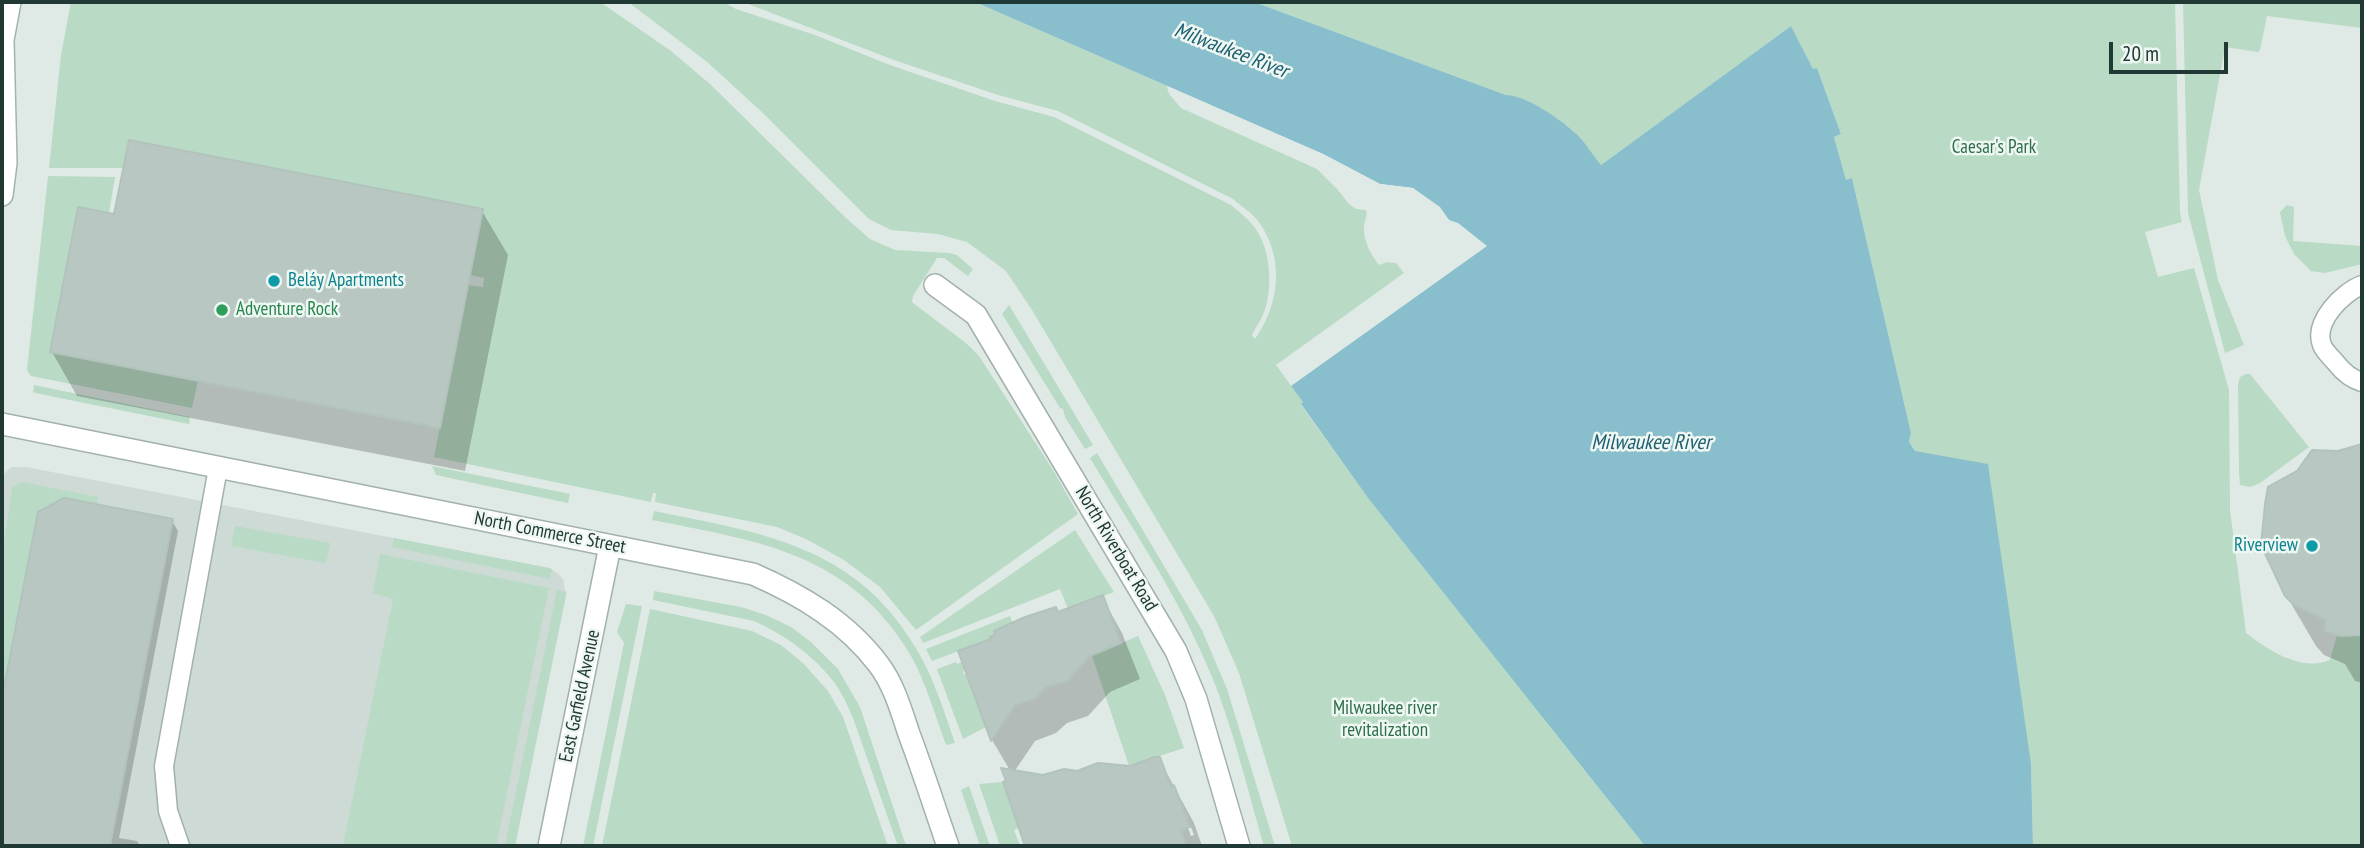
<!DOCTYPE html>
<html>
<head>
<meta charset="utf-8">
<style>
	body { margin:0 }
	#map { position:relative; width:2364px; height:848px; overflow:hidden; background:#dfeae6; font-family:"PT Sans Narrow",sans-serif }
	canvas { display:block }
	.frame { position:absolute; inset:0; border:4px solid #213934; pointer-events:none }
	.scale { position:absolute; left:2109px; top:42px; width:119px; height:32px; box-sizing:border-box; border:4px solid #213934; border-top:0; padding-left:9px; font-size:21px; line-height:24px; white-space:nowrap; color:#213934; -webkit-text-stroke:5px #eff7f3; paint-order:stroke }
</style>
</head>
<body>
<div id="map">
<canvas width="2364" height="848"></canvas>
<div class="frame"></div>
<div class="scale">20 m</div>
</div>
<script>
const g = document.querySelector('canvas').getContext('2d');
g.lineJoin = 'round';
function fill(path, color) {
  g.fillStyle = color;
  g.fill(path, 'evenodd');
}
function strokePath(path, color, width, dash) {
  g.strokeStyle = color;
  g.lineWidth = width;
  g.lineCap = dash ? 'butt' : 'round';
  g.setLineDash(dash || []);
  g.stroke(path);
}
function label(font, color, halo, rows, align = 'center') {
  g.font = font + ' "PT Sans Narrow",sans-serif';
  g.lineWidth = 5;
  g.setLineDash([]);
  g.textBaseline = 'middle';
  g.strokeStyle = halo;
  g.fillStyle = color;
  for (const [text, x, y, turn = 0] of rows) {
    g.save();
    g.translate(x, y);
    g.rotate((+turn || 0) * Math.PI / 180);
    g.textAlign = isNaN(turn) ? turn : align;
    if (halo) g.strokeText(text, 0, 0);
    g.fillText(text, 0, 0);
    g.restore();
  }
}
fill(new Path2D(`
	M 11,467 L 26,467 L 549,568 L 557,573 L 563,579 L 566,595 L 515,846 L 2,846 L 2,476 Z`), '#cedad5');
fill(new Path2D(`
	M 71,2 L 600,2 L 671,51 L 710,84 L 846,218 L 870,239 L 895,250 L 949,253 L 957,255 L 973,269 L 968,276 L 944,258 L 937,258 L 913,296 L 912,302 L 967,344 L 979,356 L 1053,470 L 1078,514 L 916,630 L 880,587 L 844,560 L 806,539 L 777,527 L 655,502 L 656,493 L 653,493 L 651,502 L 434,457 L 468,285 L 483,287 L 484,278 L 470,275 L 483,209 L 129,140 L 123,168 L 49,168 L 61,55 Z
	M 628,2 L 723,2 L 736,9 L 815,35 L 890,65 L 995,101 L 1054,117 L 1231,205 C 1238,211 1246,217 1252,224 C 1271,246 1274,289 1263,315 C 1260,322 1255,328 1252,335 L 1255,339 C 1280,304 1285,257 1258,221 C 1252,213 1241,206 1233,199 L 1058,111 L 998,95 L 894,60 L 743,2 L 975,2 L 1167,86 L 1169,94 L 1181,108 L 1317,169 L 1337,189 L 1349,204 L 1356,209 L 1366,210 C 1368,217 1364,220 1364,227 C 1363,240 1371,255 1379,265 L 1387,262 L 1396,263 L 1404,273 L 1276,365 L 1303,402 L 1301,405 L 1368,498 L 1645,846 L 1292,846 L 1239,673 L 1214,616 L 1032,310 L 1006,271 L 967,242 L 938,234 L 891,230 L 869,219 L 764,114 L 706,61 Z
	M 1254,2 L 2175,2 L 2180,213 L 2182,222 L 2145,232 L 2158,277 L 2194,268 L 2229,390 L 2230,510 L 2246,633 C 2268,650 2301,672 2330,660 L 2337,635 L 2362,634 L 2362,846 L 2033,846 L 2031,764 L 1915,451 L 1909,442 L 1911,433 L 1852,178 L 1846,180 L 1834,137 L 1841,134 L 1817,68 L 1813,70 L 1791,26 L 1601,165 C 1592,154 1584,141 1573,131 C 1559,118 1525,96 1506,95 Z
	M 2183,2 L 2362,2 L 2362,28 L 2267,16 L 2260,50 L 2258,52 L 2225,47 L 2199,190 L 2218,280 L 2244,345 L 2225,353 L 2188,213 Z
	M 48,176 L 115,177 L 109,213 L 394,269 L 366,414 L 198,381 L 192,408 L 31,376 L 27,370 Z
	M 2287,205 L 2294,207 L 2293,241 L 2362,246 L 2362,264 L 2325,273 L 2311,271 L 2294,254 L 2285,236 L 2280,212 Z
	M 1009,305 L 1093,445 L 1085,449 L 1065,417 L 1063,409 L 1060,408 L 1002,314 Z
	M 2246,374 L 2250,374 L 2309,447 L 2260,483 L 2250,487 L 2240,485 L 2239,472 L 2238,384 L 2240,377 Z
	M 34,385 L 190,417 L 189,424 L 35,393 L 33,392 Z
	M 1097,453 L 1202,630 L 1227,689 L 1275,846 L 1264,846 C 1246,785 1232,721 1206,663 C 1175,591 1130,525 1090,458 Z
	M 432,466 L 570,494 L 568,503 L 436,475 Z
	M 23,482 L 98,497 L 97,504 L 64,498 L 38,512 L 2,698 L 2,560 L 12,487 Z
	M 654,511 C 762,533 856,545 917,650 C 934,678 944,712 955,743 L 946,745 C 935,715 926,683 911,656 C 851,553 758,541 652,520 Z
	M 235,526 L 330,543 L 326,563 L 231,546 Z
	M 1075,530 L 1114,592 L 1068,609 L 1060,589 L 923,643 L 920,637 Z
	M 394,538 L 549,568 L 552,569 L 550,579 L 392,547 Z
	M 380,554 L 549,588 L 496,846 L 343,846 L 393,599 L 373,593 Z
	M 557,590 L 566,592 L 566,595 L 515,846 L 505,846 Z
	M 654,591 L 741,607 L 766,615 L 791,627 L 811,642 L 838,669 L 860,707 L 906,846 L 898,846 C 887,816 877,786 866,755 C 857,730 850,704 834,682 C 813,655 785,635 754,621 L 653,600 Z
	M 626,604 L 642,606 L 593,846 L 583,846 L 624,643 L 617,632 Z
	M 650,609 L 752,631 L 781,645 L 804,664 L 828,691 L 843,717 L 888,846 L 602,846 Z
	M 1010,616 L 1014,627 L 1009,625 L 994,630 L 995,635 L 990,637 L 991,639 L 932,661 L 926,649 Z
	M 1138,636 L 1165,695 L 1184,748 L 1129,766 L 1092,656 Z
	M 956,662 L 957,664 L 962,662 L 964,669 L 963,673 L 967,676 L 986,727 L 963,739 L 937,669 Z
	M 1003,782 L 1018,828 L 1014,830 L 1020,846 L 1000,846 L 979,784 Z
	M 969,786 L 990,846 L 980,846 L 961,790 Z`), '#b9dac4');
fill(new Path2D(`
	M 975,2 L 1254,2 L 1506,95 C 1525,95 1559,118 1573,131 C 1584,140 1592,154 1601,165 L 1791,26 L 1813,69 L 1817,68 L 1841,134 L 1834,137 L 1846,180 L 1852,178 L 1911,433 L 1909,442 L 1915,451 L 1988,464 L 2031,764 L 2033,846 L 1645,846 L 1368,498 L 1301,404 L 1303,402 L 1291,386 L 1487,246 L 1458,223 L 1449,220 L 1413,188 L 1380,184 L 1323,154 Z`), '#89bfcd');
fill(new Path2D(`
	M 1167,86 L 1323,154 L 1380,184 L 1413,188 L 1440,207 L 1449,220 L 1466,229 L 1463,231 L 1447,223 L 1437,210 L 1411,191 L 1379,187 L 1321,157 L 1168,90 Z`), '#dfeae6');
fill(new Path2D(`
	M 482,211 L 508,255 L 465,471 L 77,396 L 52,352 L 116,216 Z
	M 2362,446 L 2362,683 L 2355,681 L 2345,664 L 2324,655 L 2316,646 L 2286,595 L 2338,453 Z
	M 40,513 L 172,521 L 178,531 L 119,838 L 137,841 L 140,846 L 2,846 L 2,705 Z
	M 1102,597 L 1122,633 L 1140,679 L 1110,692 L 1088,716 L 1067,723 L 1056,733 L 1035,741 L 1014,772 L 1043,777 L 1130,768 L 1159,759 L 1194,823 L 1202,846 L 1027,846 L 1005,783 L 1011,772 L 992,740 L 960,652 ZM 1179,797 L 1194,835 L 1191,836 L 1177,798 Z`), '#0003');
const building = new Path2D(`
	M 129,140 L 483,209 L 440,428 L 50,352 L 78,207 L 114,214 Z
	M 2362,444 L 2362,635 L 2341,636 L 2324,631 L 2326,620 L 2294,605 L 2285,596 L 2261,545 L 2265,504 L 2268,487 L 2297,471 L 2312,450 L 2338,451 Z
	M 64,498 L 173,519 L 110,846 L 2,846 L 2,698 L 38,512 Z
	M 1103,595 L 1121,643 L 1090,656 L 1067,681 L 1046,687 L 1036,698 L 1015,705 L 991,741 L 958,651 L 991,639 L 990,637 L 995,635 L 994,631 L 1025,617 L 1056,607 L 1058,612 Z
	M 1155,757 L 1160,757 L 1171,787 L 1174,785 L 1190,827 L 1181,830 L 1186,846 L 1025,846 L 1003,782 L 1006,781 L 1001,768 L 1043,775 L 1064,769 L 1077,771 L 1098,763 L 1130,766 Z`);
fill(building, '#b8c7c2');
strokePath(building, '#b2c3bd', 2);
const service = new Path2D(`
	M 2362,285 C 2343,292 2313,322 2322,345 C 2324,351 2332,358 2336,363 C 2343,372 2351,379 2362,382
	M 180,846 L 168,811 L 164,766 L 218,468`);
const minor = new Path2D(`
	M 935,285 L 976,315 L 1176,651 L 1196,699 L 1239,846
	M 2,424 L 753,574 C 801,595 847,622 879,665 C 894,685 901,710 909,734 C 923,771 935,809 948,846
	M 549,846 L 610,546`);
const secondary = new Path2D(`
	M 2,45 L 10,2
	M 2,195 L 6,163 L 3,40`);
strokePath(service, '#a2b1ad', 21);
strokePath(minor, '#a2b1ad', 24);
strokePath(secondary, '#9fb5ae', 24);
strokePath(service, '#fff', 18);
strokePath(minor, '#fff', 21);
strokePath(secondary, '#fff', 21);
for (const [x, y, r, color] of [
	[274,281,7,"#0f9aa8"],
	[222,310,7,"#2e9e5b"],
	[2312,546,7,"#0f9aa8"]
]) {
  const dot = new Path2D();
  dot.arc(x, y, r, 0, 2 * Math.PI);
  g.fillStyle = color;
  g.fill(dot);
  strokePath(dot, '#eff7f3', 2.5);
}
label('19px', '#2d6e4a', '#eff7f3', [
	["Caesar's Park",1994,148],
	["Milwaukee river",1385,709],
	["revitalization",1385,731]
]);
label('19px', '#0d838f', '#eff7f3', [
	["Beláy Apartments",288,281],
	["Riverview",2298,546,"right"]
], 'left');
label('19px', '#27864d', '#eff7f3', [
	["Adventure Rock",236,310]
], 'left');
label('19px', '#213934', '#eff7f3', [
	["North Commerce Street",550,533,11],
	["North Riverboat Road",1116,549,59],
	["East Garfield Avenue",580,696,-78]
]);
label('italic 21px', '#1e6072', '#eff7f3', [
	["Milwaukee River",1231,51,21],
	["Milwaukee River",1651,443]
]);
</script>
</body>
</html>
